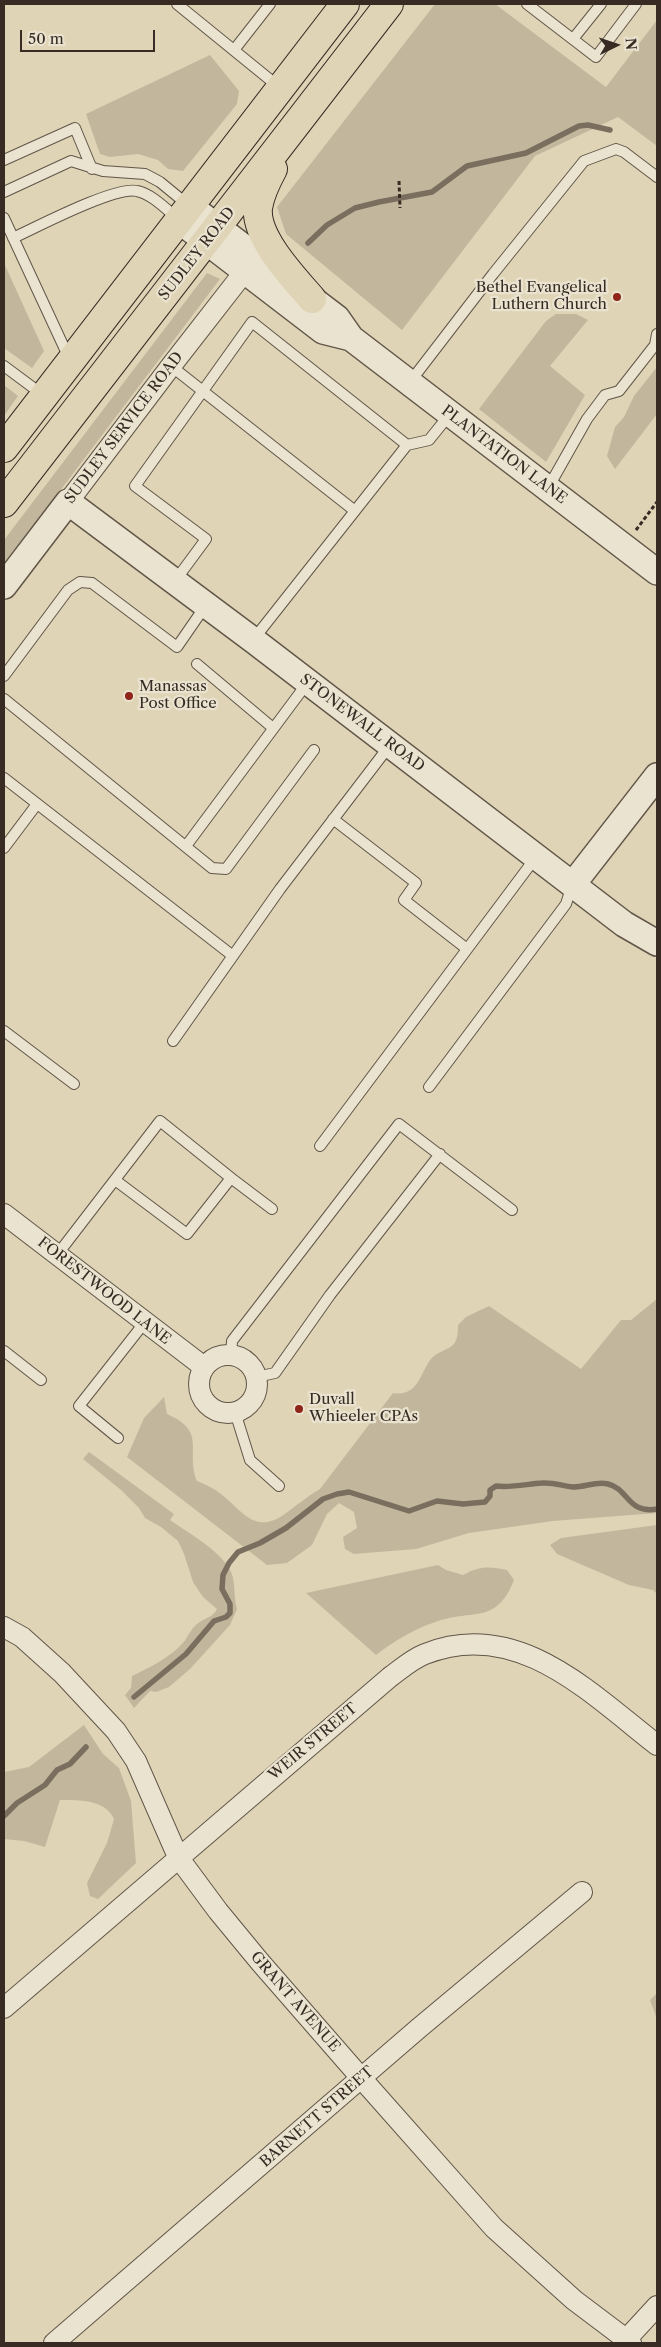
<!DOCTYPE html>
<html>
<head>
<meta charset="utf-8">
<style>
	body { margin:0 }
	#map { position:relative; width:661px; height:2347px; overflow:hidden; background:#dfd4b6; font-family:"Libre Caslon Text",serif }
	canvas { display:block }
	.frame { position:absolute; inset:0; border:5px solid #372b24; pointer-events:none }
	.north { position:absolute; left:591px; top:20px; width:50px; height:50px; -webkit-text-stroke:4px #eae3d0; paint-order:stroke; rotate:86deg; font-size:14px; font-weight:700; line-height:20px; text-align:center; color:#372b24 }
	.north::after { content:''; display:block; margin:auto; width:18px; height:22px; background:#372b24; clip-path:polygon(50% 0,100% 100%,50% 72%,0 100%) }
	.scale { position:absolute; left:20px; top:30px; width:135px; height:22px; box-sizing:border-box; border:2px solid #372b24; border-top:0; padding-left:6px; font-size:15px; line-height:18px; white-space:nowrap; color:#372b24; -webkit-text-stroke:4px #eae3d0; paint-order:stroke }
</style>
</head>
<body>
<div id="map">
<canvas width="661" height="2347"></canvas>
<div class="frame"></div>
<div class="north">N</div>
<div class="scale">50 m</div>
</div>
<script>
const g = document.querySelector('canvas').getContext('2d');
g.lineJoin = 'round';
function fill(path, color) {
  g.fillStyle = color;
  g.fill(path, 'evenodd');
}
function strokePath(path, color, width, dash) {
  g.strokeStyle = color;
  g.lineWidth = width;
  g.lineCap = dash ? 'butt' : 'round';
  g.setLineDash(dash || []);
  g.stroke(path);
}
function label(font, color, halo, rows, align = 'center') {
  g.font = font + ' "Libre Caslon Text",serif';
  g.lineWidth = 4.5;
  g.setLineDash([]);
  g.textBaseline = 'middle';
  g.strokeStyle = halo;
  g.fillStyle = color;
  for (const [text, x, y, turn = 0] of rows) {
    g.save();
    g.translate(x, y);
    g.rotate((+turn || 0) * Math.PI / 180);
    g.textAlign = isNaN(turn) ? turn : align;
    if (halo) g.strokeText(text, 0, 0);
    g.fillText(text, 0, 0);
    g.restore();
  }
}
fill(new Path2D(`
	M 435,4 L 495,4 L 606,87 L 657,20 L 657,146 L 618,117 L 535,156 L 402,330 L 286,234 L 277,207 Z
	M 210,55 L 239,91 L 237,104 L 183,171 L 168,169 L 158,160 L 138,154 L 110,157 L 100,154 L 86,114 Z
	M 4,263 L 44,351 L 32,368 L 4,348 Z
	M 207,273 L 220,279 L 4,565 L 4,540 Z
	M 556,314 L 576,314 L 588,320 L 550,366 L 585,395 L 546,462 L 479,409 L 546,321 Z
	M 657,367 L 657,414 L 615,469 L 607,456 L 615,427 L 624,417 L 634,396 Z
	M 4,385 L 18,396 L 4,416 Z
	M 657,1299 L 657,1513 L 553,1521 L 469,1533 L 416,1549 L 354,1554 L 345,1549 L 343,1537 L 357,1528 L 354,1512 L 339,1503 L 327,1514 L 312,1545 L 287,1563 L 267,1565 L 127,1457 L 144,1418 L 164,1397 L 167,1414 C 208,1432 185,1450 197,1481 C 205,1484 213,1488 221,1494 C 241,1509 253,1534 282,1516 C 295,1507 306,1497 320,1489 L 393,1393 C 421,1398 421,1366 434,1356 C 450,1345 458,1350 458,1325 L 466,1317 L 489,1306 L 581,1369 L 621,1320 L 631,1320 Z
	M 89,1452 L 174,1514 L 170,1520 C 188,1533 229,1555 233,1578 C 235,1588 234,1598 237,1609 L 230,1625 L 190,1669 L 169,1687 L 156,1692 L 150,1691 L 134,1708 L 125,1695 L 131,1688 L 132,1676 C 150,1667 168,1659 182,1644 C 187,1639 190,1630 196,1625 C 203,1618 213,1618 217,1609 L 203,1597 L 193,1582 L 184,1554 L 178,1541 L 161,1527 L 145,1518 L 139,1508 L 121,1490 L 83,1459 Z
	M 657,1525 L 657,1594 L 653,1590 L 629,1585 L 557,1554 L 550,1545 L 561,1538 Z
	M 438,1565 L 446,1570 L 463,1575 C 479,1566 489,1566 507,1570 L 514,1580 C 497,1623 476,1610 441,1620 C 418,1627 395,1640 376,1655 L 306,1593 Z
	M 84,1725 L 103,1754 L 119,1768 L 131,1801 L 136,1863 L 98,1899 L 90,1896 L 87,1883 L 107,1843 L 114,1819 C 105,1799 78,1800 60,1800 L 45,1847 L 24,1841 L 4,1839 L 4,1772 L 29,1767 Z
	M 657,1993 L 657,2019 L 650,2000 Z`), '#c2b79d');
strokePath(new Path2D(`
	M 308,243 L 327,225 L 355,208 L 379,202 L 432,192 L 467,166 L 526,153 L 579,126 L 588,125 L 610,130
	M 134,1697 L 186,1654 L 214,1621 L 226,1617 L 230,1613 L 230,1604 L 222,1589 L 223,1575 L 229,1563 L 238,1552 L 260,1543 L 286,1528 L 323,1499 L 337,1494 L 349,1492 L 409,1511 L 437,1501 L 463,1504 L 485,1502 L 490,1496 L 490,1490 L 496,1486 C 511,1488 527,1484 542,1483 C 553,1482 563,1486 573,1487 C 586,1487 596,1481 608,1484 C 629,1489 627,1514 657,1509
	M 4,1816 L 17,1803 L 45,1785 L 57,1770 L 70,1764 L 86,1747`), '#7a6e5e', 5.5);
const service = new Path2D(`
	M 177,4 L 279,87
	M 527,4 L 596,57 L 636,4
	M 573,39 L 601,4
	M 234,50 L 270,4
	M 4,160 L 75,128 L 92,169
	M 4,192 L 71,161 L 103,171 L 145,174 L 160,182 L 188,205
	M 4,218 L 69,358
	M 13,238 C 37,227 115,186 137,191 C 152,194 167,210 178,219
	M 4,366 L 43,395
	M 171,366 L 355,511
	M 410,382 L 493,274 L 584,161 L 616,149 L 624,152 L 657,177
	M 407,445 L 429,440 L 450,414
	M 548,488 L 587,419 L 605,395 L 619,391 L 655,345 L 657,334
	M 175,581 L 206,539 L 135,486 L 252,322 L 407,445 L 253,640
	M 197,664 L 273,728
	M 4,676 L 68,590 L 80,582 L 92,583 L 177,647 L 206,605
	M 4,699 L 212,868 L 226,869 L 314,750
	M 4,778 L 233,956
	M 333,819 L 416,883 L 404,900 L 467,949
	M 186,846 L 308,682
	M 4,848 L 37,804
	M 4,1031 L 74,1084
	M 173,1041 L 280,889 L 390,745
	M 429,1087 L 566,904 L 572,885
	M 320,1146 L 536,857
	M 231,1178 L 272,1209
	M 57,1255 L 160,1121 L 231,1178 L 187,1234 L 115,1180
	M 4,1351 L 41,1380
	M 231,1355 L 232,1341 L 399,1124 L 512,1210
	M 256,1377 L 275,1373 L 330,1295 L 440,1154
	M 235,1412 L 250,1460 L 279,1486
	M 118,1438 L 79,1406 L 145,1322`);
const minor = new Path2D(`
	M 68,502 L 171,366 L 245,271
	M 4,1214 L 204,1367
	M199 1384a29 29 0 1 1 58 0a29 29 0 1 1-58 0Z
	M 4,1627 L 22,1637 L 62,1673 L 116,1731 L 136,1761 L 178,1857 L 218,1911 L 260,1962 L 362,2079 L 494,2228 L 574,2300 L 631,2343
	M 4,2008 L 390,1677 C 401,1669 412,1659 425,1654 C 517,1617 590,1693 657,1745
	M 54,2343 L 419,2028 L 582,1892
	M 623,2343 L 657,2306`);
const tertiary = new Path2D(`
	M 191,207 L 337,318 L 351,338 L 657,572
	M 190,229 L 323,331 L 351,338
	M 4,586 L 68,502 L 253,640 L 624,924 L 657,943
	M 573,884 L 657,776`);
const primary = new Path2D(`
	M 273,169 C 266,182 260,194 258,208 C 255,238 294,278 312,299
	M 4,448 L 345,4
	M 4,503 L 389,4`);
strokePath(service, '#615548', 12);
strokePath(minor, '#615548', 22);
strokePath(tertiary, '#615548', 28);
strokePath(primary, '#372b24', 30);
strokePath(new Path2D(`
	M 399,181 L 400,208
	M 636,530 L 657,502`), '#372b24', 3, [4, 2.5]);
strokePath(service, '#eae3d0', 10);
strokePath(minor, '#eae3d0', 20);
strokePath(tertiary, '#eae3d0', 25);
strokePath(primary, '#dfd4b6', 28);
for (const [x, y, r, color] of [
	[617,297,5,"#8f2418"],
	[129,696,5,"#8f2418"],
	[299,1409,5,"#8f2418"]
]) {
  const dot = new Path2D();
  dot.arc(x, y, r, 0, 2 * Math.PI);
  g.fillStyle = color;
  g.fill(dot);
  strokePath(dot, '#eae3d0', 2);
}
label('15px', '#372b24', '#eae3d0', [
	["SUDLEY ROAD",197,254,-52],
	["SUDLEY SERVICE ROAD",124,428,-53],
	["PLANTATION LANE",504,455,37],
	["STONEWALL ROAD",362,723,37],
	["FORESTWOOD LANE",104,1291,38],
	["WEIR STREET",313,1742,-40],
	["GRANT AVENUE",295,2002,49],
	["BARNETT STREET",317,2117,-41]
]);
label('15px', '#372b24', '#eae3d0', [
	["Bethel Evangelical",607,288,"right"],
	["Luthern Church",607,305,"right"],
	["Manassas",139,687],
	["Post Office",139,704],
	["Duvall",309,1400],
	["Whieeler CPAs",309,1417]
], 'left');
</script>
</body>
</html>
